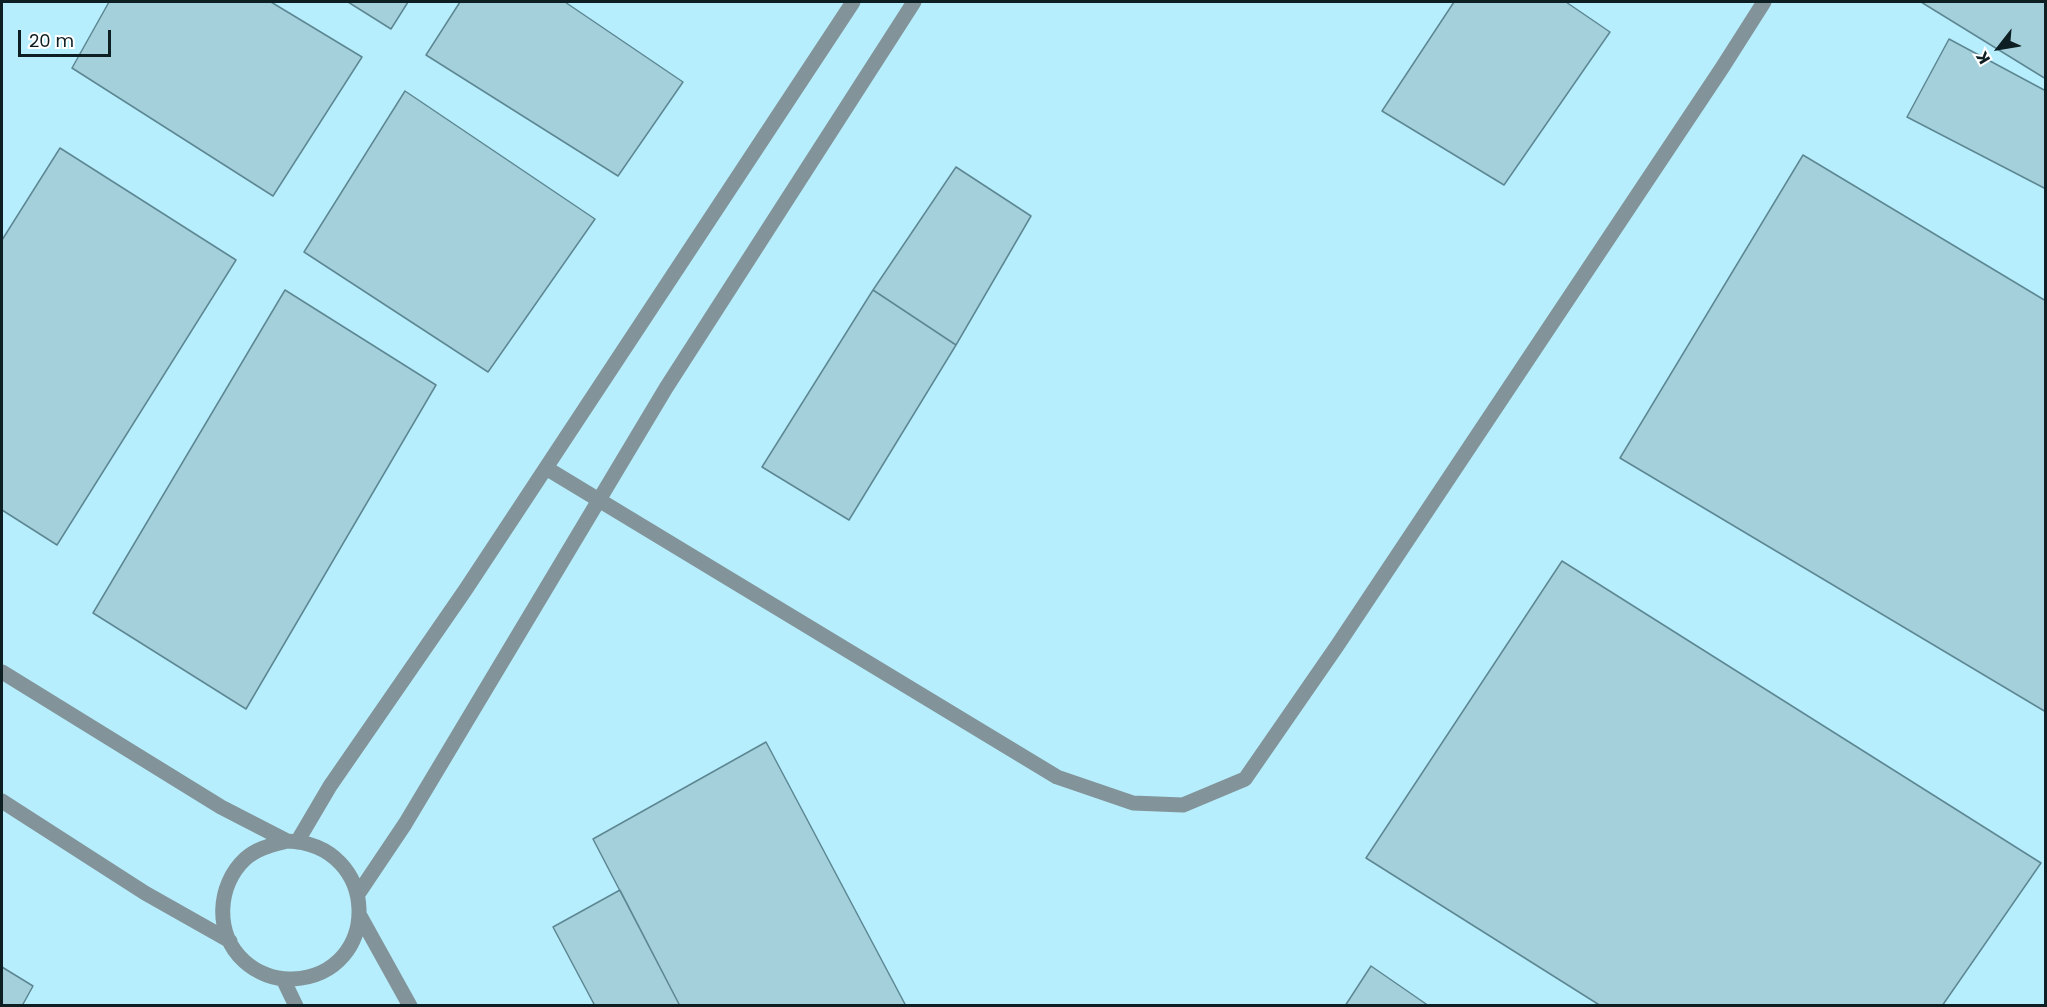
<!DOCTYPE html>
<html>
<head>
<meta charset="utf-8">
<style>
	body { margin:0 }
	#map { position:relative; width:2047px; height:1007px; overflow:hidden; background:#cef2fc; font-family:Poppins,sans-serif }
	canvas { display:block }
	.frame { position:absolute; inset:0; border:3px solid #0d1f23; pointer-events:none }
	.north { position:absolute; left:1969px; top:18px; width:60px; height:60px; -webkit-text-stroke:4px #fff; paint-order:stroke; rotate:239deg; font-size:16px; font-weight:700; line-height:24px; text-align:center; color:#0d1f23 }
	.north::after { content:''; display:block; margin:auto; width:21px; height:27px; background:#0d1f23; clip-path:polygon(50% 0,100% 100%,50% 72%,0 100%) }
	.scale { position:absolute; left:18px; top:30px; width:93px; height:27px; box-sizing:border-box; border:3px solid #0d1f23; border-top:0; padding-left:8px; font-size:18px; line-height:21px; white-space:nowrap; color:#0d1f23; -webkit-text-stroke:4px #fff; paint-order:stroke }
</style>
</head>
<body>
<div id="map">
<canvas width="2047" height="1007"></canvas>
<div class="frame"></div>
<div class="north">K</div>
<div class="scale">20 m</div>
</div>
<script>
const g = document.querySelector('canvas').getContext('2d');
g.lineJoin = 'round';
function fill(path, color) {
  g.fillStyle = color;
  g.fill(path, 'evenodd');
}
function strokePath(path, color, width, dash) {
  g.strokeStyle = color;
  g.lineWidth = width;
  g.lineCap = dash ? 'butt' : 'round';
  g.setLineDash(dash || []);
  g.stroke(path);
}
fill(new Path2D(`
	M 2,2 L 2045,2 L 2045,1005 L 2,1005 Z`), '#b7eefd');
const building = new Path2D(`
	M 109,2 L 271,2 L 362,57 L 273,196 L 72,68 Z
	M 348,2 L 408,2 L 391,29 Z
	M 460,2 L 565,2 L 683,82 L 618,176 L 426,55 Z
	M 1454,2 L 1566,2 L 1610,32 L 1504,185 L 1382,111 Z
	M 1921,2 L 2046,2 L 2046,79 Z
	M 1949,39 L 2046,91 L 2046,189 L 1907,117 Z
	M 405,91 L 595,219 L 488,372 L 304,252 Z
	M 60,148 L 236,260 L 57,545 L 2,510 L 2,240 Z
	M 1803,155 L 2046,301 L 2046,712 L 1620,458 Z
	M 956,167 L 1031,216 L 956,345 L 873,290 Z
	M 285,290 L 436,385 L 246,709 L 93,613 Z
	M 873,290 L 956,345 L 849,520 L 762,467 Z
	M 1562,561 L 2041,863 L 1942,1006 L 1601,1006 L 1366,858 Z
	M 766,742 L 906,1006 L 680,1006 L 593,839 Z
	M 620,890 L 680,1006 L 595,1006 L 553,927 Z
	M 1371,966 L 1429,1006 L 1345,1006 Z
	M 2,967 L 33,986 L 22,1006 L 2,1006 Z`);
fill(building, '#a3d0db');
strokePath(building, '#5d8792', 1.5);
strokePath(new Path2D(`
	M 546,468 L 1057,777 L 1133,803 L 1183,805 L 1245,779 L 1337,646 L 1722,68 L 1764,2
	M 2,672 L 221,807 L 287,841 C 381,844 383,974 293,979 C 275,980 257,973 244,961 C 214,934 217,885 245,859 C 257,848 272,845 287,841
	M 2,801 L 145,893 L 230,941
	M 297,842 L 330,786 L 466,589 L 853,2
	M 358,894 L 405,824 L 666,388 L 914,2
	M 360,916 L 410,1006
	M 283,979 L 296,1006`), '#829499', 15);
</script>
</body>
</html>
